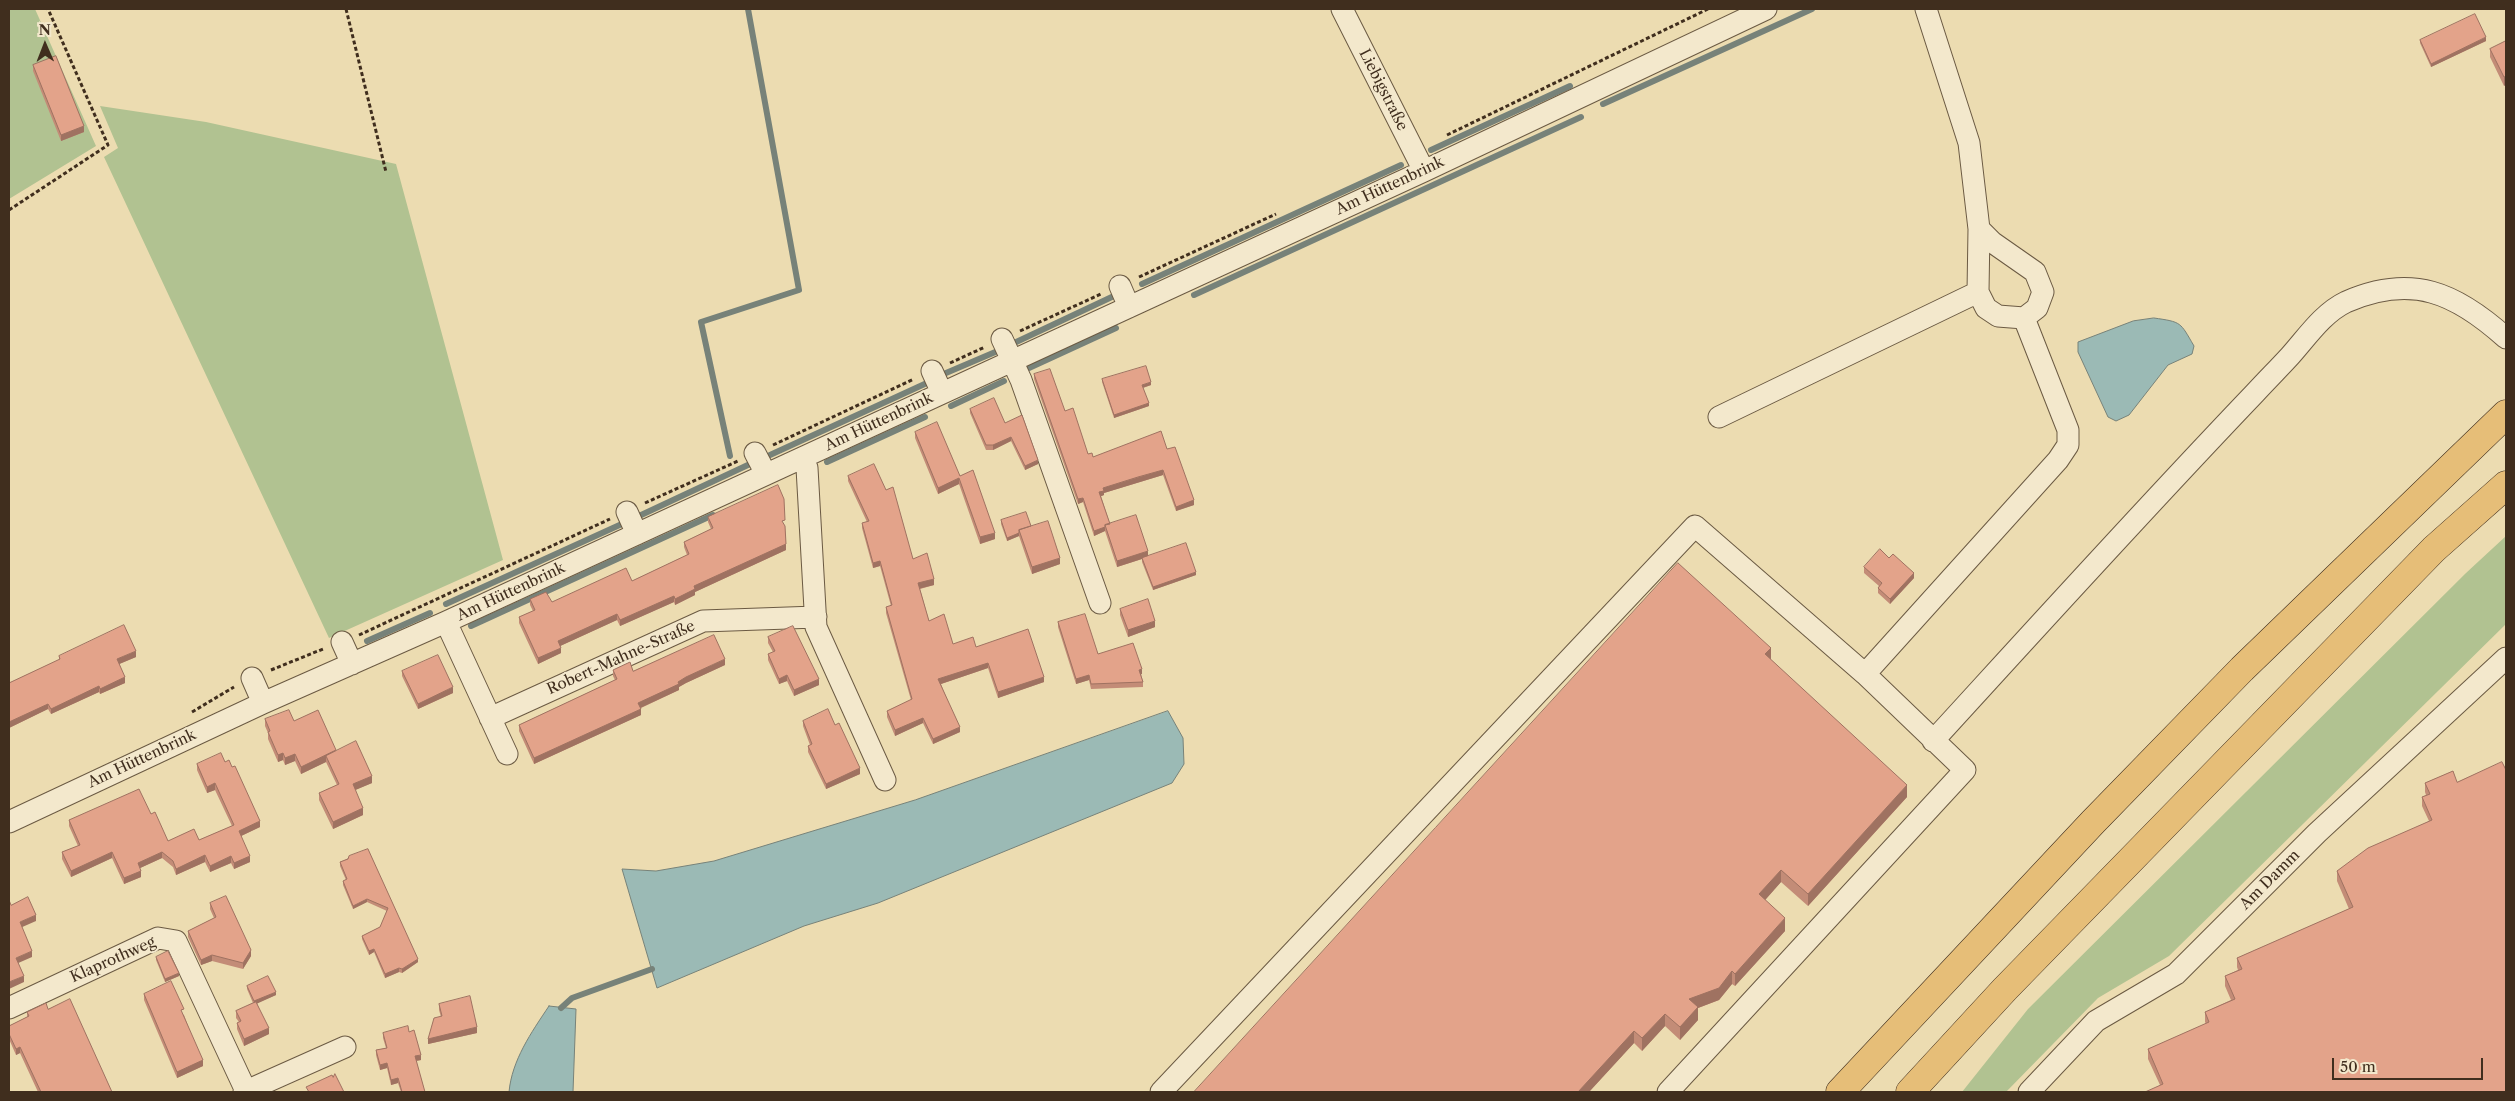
<!DOCTYPE html>
<html>
<head>
<meta charset="utf-8">
<style>
	body { margin:0 }
	#map { position:relative; width:2515px; height:1101px; overflow:hidden; background:#ecdcb1; font-family:"Libre Caslon Text",serif }
	canvas { display:block }
	.frame { position:absolute; inset:0; border:10px solid #402e1e; pointer-events:none }
	.north { position:absolute; left:20px; top:20px; width:50px; height:50px; -webkit-text-stroke:4px #f3e8cc; paint-order:stroke; rotate:359deg; font-size:14px; font-weight:700; line-height:20px; text-align:center; color:#402e1e }
	.north::after { content:''; display:block; margin:auto; width:18px; height:22px; background:#402e1e; clip-path:polygon(50% 0,100% 100%,50% 72%,0 100%) }
	.scale { position:absolute; left:2332px; top:1058px; width:151px; height:22px; box-sizing:border-box; border:2px solid #402e1e; border-top:0; padding-left:6px; font-size:15px; line-height:18px; white-space:nowrap; color:#402e1e; -webkit-text-stroke:4px #f3e8cc; paint-order:stroke }
</style>
</head>
<body>
<div id="map">
<canvas width="2515" height="1101"></canvas>
<div class="frame"></div>
<div class="north">N</div>
<div class="scale">50 m</div>
</div>
<script>
const g = document.querySelector('canvas').getContext('2d');
g.lineJoin = 'round';
function fill(path, color) {
  g.fillStyle = color;
  g.fill(path, 'evenodd');
}
function strokePath(path, color, width, dash) {
  g.strokeStyle = color;
  g.lineWidth = width;
  g.lineCap = dash ? 'butt' : 'round';
  g.setLineDash(dash || []);
  g.stroke(path);
}
function label(font, color, halo, rows, align = 'center') {
  g.font = font + ' "Libre Caslon Text",serif';
  g.lineWidth = 4;
  g.setLineDash([]);
  g.textBaseline = 'middle';
  g.strokeStyle = halo;
  g.fillStyle = color;
  for (const [text, x, y, turn = 0] of rows) {
    g.save();
    g.translate(x, y);
    g.rotate((+turn || 0) * Math.PI / 180);
    g.textAlign = isNaN(turn) ? turn : align;
    if (halo) g.strokeText(text, 0, 0);
    g.fillText(text, 0, 0);
    g.restore();
  }
}
fill(new Path2D(`
	M 9,9 L 35,9 L 96,146 L 9,199 Z
	M 100,106 L 206,122 L 396,164 L 503,560 L 329,638 L 104,157 L 118,148 Z
	M 2506,536 L 2506,624 L 2169,956 L 2098,998 L 2006,1092 L 1962,1092 L 2028,1009 L 2466,573 Z`), '#b1c291');
const water = new Path2D(`
	M 2154,318 C 2182,322 2180,322 2194,346 L 2192,354 L 2168,365 L 2129,415 L 2116,421 L 2108,417 L 2078,352 L 2078,342 L 2133,321 Z
	M 1168,711 L 1183,738 L 1184,764 L 1172,783 L 878,903 L 804,926 L 657,988 L 622,869 L 656,871 L 714,861 L 915,800 Z
	M 549,1006 L 576,1009 L 573,1092 L 509,1092 C 512,1060 531,1033 549,1006 Z`);
fill(water, '#9bbab5');
strokePath(water, '#778279', 1);
strokePath(new Path2D(`
	M 1603,104 L 1812,9
	M 1431,150 L 1570,86
	M 1142,284 L 1401,165
	M 1194,295 L 1581,117
	M 1012,344 L 1116,295
	M 1029,368 L 1116,328
	M 946,373 L 1000,350
	M 951,406 L 1004,381
	M 770,455 L 929,382
	M 730,456 L 701,322 L 799,290 L 748,9
	M 827,462 L 925,417
	M 639,516 L 750,464
	M 446,604 L 624,523
	M 471,626 L 713,515
	M 367,641 L 430,613
	M 561,1008 L 572,998 L 652,969`), '#778279', 6);
const minor = new Path2D(`
	M 1342,9 L 1424,171
	M 1926,9 L 1969,143 L 1979,229 L 1978,292 L 1986,308 L 1998,316 L 2024,318 L 2037,308 L 2043,292 L 2035,272 L 1992,242 L 1979,229
	M 1120,286 L 1129,307
	M 1002,339 L 1021,380 L 1100,603
	M 932,371 L 942,393
	M 1719,417 L 1978,292
	M 755,453 L 766,474
	M 802,458 L 807,468 L 816,627 L 885,780
	M 627,512 L 637,534
	M 446,622 L 507,754
	M 342,642 L 352,664
	M 1865,674 L 2058,460 L 2068,445 L 2068,430 L 2024,318
	M 252,678 L 263,703
	M 490,718 L 703,621 L 816,617
	M 1933,741 C 2040,624 2146,507 2255,393 C 2267,380 2279,368 2290,356 C 2307,337 2323,313 2346,302 C 2412,273 2456,293 2506,338
	M 9,822 L 263,703 L 446,622 L 1424,171 L 1766,9
	M 9,1008 L 158,938 L 176,941 L 246,1091
	M 244,1092 L 345,1047
	M 1161,1092 L 1695,526 L 1865,674 L 1965,770 L 1668,1092
	M 2029,1092 L 2096,1021 L 2176,974 L 2317,833 L 2506,658`);
const highway = new Path2D(`
	M 1840,1092 L 2093,822 L 2242,669 L 2506,414
	M 1910,1092 L 2005,989 L 2434,549 L 2506,485`);
strokePath(minor, '#6b5a43', 23);
strokePath(highway, '#402e1e', 29);
strokePath(new Path2D(`
	M 346,9 L 386,172
	M 1447,135 L 1708,9
	M 9,210 L 108,145 L 48,9
	M 1139,277 L 1276,214
	M 1020,331 L 1101,294
	M 950,363 L 985,347
	M 773,445 L 914,379
	M 645,503 L 738,461
	M 359,635 L 610,519
	M 271,670 L 323,649
	M 192,712 L 234,687`), '#402e1e', 3, [4, 2.5]);
strokePath(minor, '#f3e8cc', 21);
strokePath(highway, '#e6be78', 28);
fill(new Path2D(`
	M 2420,40 L 2486,41 L 2431,67 L 2420,43 Z
	M 2506,41 L 2504,86 L 2490,57 L 2490,49 Z
	M 33,65 L 84,132 L 61,141 L 33,71 Z
	M 1034,374 L 1065,411 L 1088,454 L 1093,457 L 1167,449 L 1194,505 L 1176,511 L 1163,475 L 1104,493 L 1104,495 L 1101,496 L 1110,524 L 1148,556 L 1196,575 L 1153,590 L 1142,562 L 1142,559 L 1117,567 L 1105,531 L 1094,536 L 1083,502 L 1078,504 L 1034,379 Z
	M 1102,379 L 1151,385 L 1143,388 L 1149,406 L 1114,418 L 1102,382 Z
	M 970,409 L 1005,423 L 1038,464 L 1025,470 L 1011,441 L 993,450 L 986,450 L 970,413 Z
	M 915,432 L 960,476 L 995,539 L 980,544 L 959,484 L 938,494 L 915,438 Z
	M 848,476 L 913,559 L 934,585 L 920,589 L 929,621 L 953,644 L 976,647 L 1044,682 L 998,698 L 988,668 L 941,684 L 960,732 L 933,744 L 923,723 L 895,736 L 887,717 L 887,711 L 911,700 L 886,613 L 886,607 L 891,606 L 880,566 L 873,568 L 862,528 L 862,523 L 867,522 L 848,481 Z
	M 708,517 L 785,526 L 786,550 L 695,592 L 695,595 L 675,605 L 674,602 L 620,626 L 617,620 L 560,646 L 561,653 L 538,664 L 519,623 L 519,617 L 533,611 L 530,605 L 530,599 L 552,602 L 632,581 L 687,555 L 684,547 L 684,542 L 711,529 L 708,522 Z
	M 1001,520 L 1031,526 L 1060,564 L 1032,574 L 1019,536 L 1007,541 L 1001,524 Z
	M 1889,558 L 1914,578 L 1890,604 L 1878,593 L 1878,588 L 1879,586 L 1864,573 L 1864,567 Z
	M 1120,609 L 1155,627 L 1128,637 L 1120,615 Z
	M 1058,622 L 1098,654 L 1142,674 L 1141,674 L 1143,682 L 1143,687 L 1091,689 L 1089,680 L 1076,684 L 1058,627 Z
	M 768,637 L 819,685 L 794,696 L 787,681 L 779,684 L 768,660 L 768,654 L 773,652 L 768,643 Z
	M 59,656 L 136,657 L 119,664 L 125,683 L 100,694 L 99,692 L 51,714 L 48,709 L 9,728 L 9,683 L 59,660 Z
	M 1771,660 L 1907,797 L 1808,906 L 1781,882 L 1765,900 L 1785,931 L 1735,986 L 1732,984 L 1719,1000 L 1698,1008 L 1698,1020 L 1680,1040 L 1665,1026 L 1642,1051 L 1634,1043 L 1589,1092 L 1194,1092 Z
	M 725,665 L 686,683 L 679,687 L 679,690 L 641,708 L 641,715 L 534,764 L 519,731 L 519,725 L 615,680 L 613,676 L 613,670 L 633,671 Z
	M 402,671 L 453,693 L 418,709 L 402,676 Z
	M 265,719 L 294,721 L 336,751 L 372,783 L 355,790 L 363,815 L 333,829 L 319,800 L 319,793 L 337,785 L 326,762 L 301,774 L 295,761 L 285,765 L 283,760 L 278,762 L 268,739 L 268,733 L 265,726 Z
	M 803,721 L 835,725 L 860,774 L 826,789 L 808,752 L 808,746 L 810,745 L 803,726 Z
	M 225,762 L 260,827 L 241,836 L 250,862 L 234,869 L 231,863 L 210,872 L 205,862 L 176,875 L 173,867 L 162,858 L 140,868 L 141,877 L 124,884 L 112,858 L 71,877 L 62,859 L 62,852 L 78,846 L 69,826 L 69,820 L 151,814 L 168,841 L 199,840 L 232,826 L 215,790 L 207,793 L 197,770 L 197,764 Z
	M 2453,771 L 2506,1092 L 2160,1085 L 2148,1059 L 2148,1049 L 2206,1024 L 2205,1022 L 2205,1012 L 2231,1000 L 2225,986 L 2225,976 L 2238,970 L 2237,967 L 2237,958 L 2349,909 L 2337,881 L 2337,871 L 2429,821 L 2422,806 L 2422,797 L 2426,795 L 2425,792 L 2425,783 Z
	M 368,849 L 418,962 L 402,973 L 399,972 L 385,978 L 374,952 L 369,955 L 362,939 L 362,936 L 380,927 L 387,911 L 367,902 L 353,909 L 343,885 L 343,881 L 346,880 L 340,866 L 340,862 Z
	M 210,903 L 251,956 L 243,969 L 212,961 L 201,965 L 188,937 L 188,931 L 214,918 L 210,909 Z
	M 156,957 L 179,976 L 165,982 L 156,960 Z
	M 247,986 L 276,995 L 257,1003 L 269,1034 L 244,1046 L 237,1029 L 237,1023 L 239,1022 L 236,1018 L 236,1011 L 253,1003 L 247,989 Z
	M 144,994 L 184,1015 L 203,1066 L 177,1078 L 144,1000 Z
	M 439,1004 L 477,1033 L 428,1044 L 441,1017 L 439,1010 Z
	M 48,1009 L 112,1092 L 38,1092 L 20,1053 L 16,1055 L 9,1039 L 9,1026 L 27,1017 L 27,1012 Z
	M 409,1032 L 421,1060 L 416,1061 L 425,1092 L 401,1092 L 398,1083 L 391,1085 L 387,1068 L 380,1070 L 376,1055 L 376,1050 L 386,1048 L 383,1038 L 383,1033 Z`), '#c38c77');
fill(new Path2D(`
	M 2486,37 L 2486,41 L 2431,67 L 2431,64 Z
	M 2506,76 L 2506,85 L 2504,86 L 2504,77 Z
	M 84,126 L 84,132 L 61,141 L 61,135 Z
	M 1151,382 L 1151,385 L 1142,388 L 1142,385 Z
	M 1149,403 L 1149,406 L 1114,418 L 1114,415 Z
	M 1011,437 L 1011,441 L 993,450 L 993,445 Z
	M 1038,460 L 1038,464 L 1025,470 L 1025,466 Z
	M 1163,470 L 1163,475 L 1104,493 L 1104,495 L 1099,497 L 1099,492 L 1103,488 Z
	M 959,478 L 959,484 L 938,494 L 938,488 Z
	M 1083,498 L 1083,502 L 1078,504 L 1078,499 Z
	M 1194,500 L 1194,505 L 1176,511 L 1176,507 Z
	M 1105,527 L 1105,531 L 1094,536 L 1094,531 Z
	M 995,533 L 995,539 L 980,544 L 980,537 Z
	M 1019,533 L 1019,536 L 1007,541 L 1007,538 Z
	M 786,544 L 786,550 L 695,592 L 695,595 L 675,605 L 675,599 L 694,586 Z
	M 1148,551 L 1148,557 L 1117,567 L 1117,561 Z
	M 1060,558 L 1060,564 L 1032,574 L 1032,567 Z
	M 880,561 L 880,566 L 873,568 L 873,563 Z
	M 1196,572 L 1196,575 L 1153,590 L 1153,587 Z
	M 1914,573 L 1914,578 L 1890,604 L 1890,599 Z
	M 934,579 L 934,585 L 918,589 L 918,583 Z
	M 674,596 L 674,602 L 620,626 L 620,620 Z
	M 617,614 L 617,620 L 558,647 L 558,641 Z
	M 1155,621 L 1155,627 L 1128,637 L 1128,630 Z
	M 561,648 L 561,653 L 538,664 L 538,658 Z
	M 1771,648 L 1771,660 L 1765,654 Z
	M 136,651 L 136,657 L 117,665 L 117,659 Z
	M 725,659 L 725,665 L 686,683 L 679,687 L 679,690 L 638,709 L 638,703 L 678,682 L 686,677 Z
	M 988,663 L 988,668 L 938,685 L 938,679 Z
	M 1142,669 L 1142,674 L 1139,675 L 1139,670 Z
	M 787,675 L 787,681 L 779,684 L 779,679 Z
	M 1089,675 L 1089,680 L 1076,684 L 1076,679 Z
	M 125,677 L 125,683 L 100,694 L 100,689 Z
	M 1044,677 L 1044,682 L 998,698 L 998,692 Z
	M 819,679 L 819,685 L 794,696 L 794,690 Z
	M 99,686 L 99,692 L 51,714 L 51,709 Z
	M 453,687 L 453,693 L 418,709 L 418,704 Z
	M 48,704 L 48,709 L 9,728 L 9,722 Z
	M 641,709 L 641,715 L 534,764 L 534,758 Z
	M 923,718 L 923,723 L 895,736 L 895,730 Z
	M 960,727 L 960,732 L 933,744 L 933,739 Z
	M 336,750 L 326,756 L 326,762 L 301,774 L 301,767 Z
	M 283,753 L 283,760 L 278,762 L 278,755 Z
	M 295,754 L 295,761 L 285,765 L 285,758 Z
	M 860,768 L 860,774 L 826,789 L 826,784 Z
	M 372,776 L 372,783 L 353,791 L 353,784 Z
	M 215,783 L 215,790 L 207,793 L 207,787 Z
	M 1907,785 L 1907,797 L 1808,906 L 1808,894 Z
	M 363,808 L 363,815 L 333,829 L 333,822 Z
	M 260,821 L 260,827 L 239,837 L 239,831 Z
	M 112,852 L 112,858 L 71,877 L 71,871 Z
	M 162,852 L 162,858 L 138,869 L 138,863 Z
	M 205,855 L 205,862 L 176,875 L 176,869 Z
	M 231,856 L 231,863 L 210,872 L 210,866 Z
	M 250,856 L 250,862 L 234,869 L 234,863 Z
	M 1781,870 L 1781,882 L 1759,907 L 1759,894 Z
	M 141,871 L 141,877 L 124,884 L 124,878 Z
	M 367,899 L 367,902 L 353,909 L 353,906 Z
	M 36,915 L 36,921 L 20,928 L 20,922 Z
	M 1785,918 L 1785,931 L 1735,986 L 1735,974 Z
	M 374,949 L 374,952 L 369,955 L 369,951 Z
	M 251,950 L 251,956 L 243,969 L 243,963 Z
	M 32,951 L 32,957 L 16,964 L 16,958 Z
	M 212,955 L 212,961 L 201,965 L 201,960 Z
	M 418,959 L 418,962 L 402,973 L 402,969 Z
	M 399,968 L 399,972 L 385,978 L 385,974 Z
	M 1732,971 L 1732,984 L 1719,1000 L 1698,1008 L 1698,1020 L 1680,1040 L 1680,1027 L 1689,999 Z
	M 179,973 L 179,976 L 165,982 L 165,979 Z
	M 24,976 L 24,982 L 9,989 L 9,982 Z
	M 276,992 L 276,995 L 254,1005 L 254,1001 Z
	M 1665,1014 L 1665,1026 L 1642,1051 L 1642,1038 Z
	M 477,1027 L 477,1033 L 428,1044 L 428,1039 Z
	M 269,1028 L 269,1034 L 244,1046 L 244,1039 Z
	M 1634,1031 L 1634,1043 L 1589,1092 L 1578,1092 Z
	M 20,1047 L 20,1053 L 16,1055 L 16,1049 Z
	M 421,1055 L 421,1060 L 415,1061 L 415,1056 Z
	M 203,1060 L 203,1066 L 177,1078 L 177,1072 Z
	M 387,1063 L 387,1068 L 380,1070 L 380,1065 Z
	M 398,1078 L 398,1083 L 391,1085 L 391,1080 Z`), '#9f7261');
const building = new Path2D(`
	M 2475,14 L 2486,37 L 2431,64 L 2420,40 Z
	M 2506,41 L 2506,76 L 2504,77 L 2490,49 Z
	M 56,56 L 84,126 L 61,135 L 33,65 Z
	M 1146,366 L 1151,382 L 1142,385 L 1149,403 L 1114,415 L 1102,379 Z
	M 1050,369 L 1065,411 L 1073,408 L 1088,454 L 1092,453 L 1093,457 L 1161,431 L 1167,449 L 1175,447 L 1194,500 L 1176,507 L 1163,470 L 1138,477 L 1103,488 L 1104,491 L 1099,492 L 1110,524 L 1105,525 L 1105,527 L 1094,531 L 1083,498 L 1078,499 L 1034,374 Z
	M 994,398 L 1005,423 L 1022,415 L 1038,460 L 1025,466 L 1011,437 L 993,445 L 986,445 L 970,409 Z
	M 937,422 L 960,476 L 973,470 L 995,533 L 980,537 L 959,478 L 938,488 L 915,432 Z
	M 874,464 L 886,490 L 893,487 L 913,559 L 927,553 L 934,579 L 918,583 L 929,621 L 944,614 L 953,644 L 973,637 L 976,647 L 1028,629 L 1044,677 L 998,692 L 988,663 L 938,679 L 960,727 L 933,739 L 923,718 L 895,730 L 887,711 L 912,699 L 886,607 L 892,605 L 880,561 L 873,563 L 862,523 L 869,521 L 848,476 Z
	M 778,485 L 784,499 L 785,520 L 782,521 L 785,526 L 786,544 L 694,586 L 695,589 L 675,599 L 674,596 L 620,620 L 617,614 L 558,641 L 561,648 L 538,658 L 519,617 L 535,610 L 530,599 L 546,592 L 552,602 L 626,568 L 632,581 L 689,554 L 684,542 L 713,528 L 708,517 Z
	M 1026,512 L 1031,526 L 1019,530 L 1019,533 L 1007,538 L 1001,520 Z
	M 1136,515 L 1148,551 L 1117,561 L 1105,525 Z
	M 1048,521 L 1060,558 L 1032,567 L 1019,530 Z
	M 1186,543 L 1196,572 L 1153,587 L 1142,558 Z
	M 1880,549 L 1889,558 L 1893,554 L 1914,573 L 1890,599 L 1878,588 L 1882,583 L 1864,567 Z
	M 1678,563 L 1771,648 L 1765,654 L 1907,785 L 1808,894 L 1781,870 L 1759,894 L 1785,918 L 1735,974 L 1732,971 L 1719,988 L 1689,999 L 1698,1007 L 1680,1027 L 1665,1014 L 1642,1038 L 1634,1031 L 1578,1092 L 1194,1092 Z
	M 1148,599 L 1155,621 L 1128,630 L 1120,609 Z
	M 1085,614 L 1098,654 L 1133,643 L 1142,669 L 1139,670 L 1143,682 L 1091,684 L 1089,675 L 1076,679 L 1058,622 Z
	M 124,625 L 136,651 L 117,659 L 125,677 L 100,689 L 99,686 L 51,709 L 48,704 L 9,722 L 9,683 L 60,659 L 59,656 Z
	M 793,626 L 819,679 L 794,690 L 787,675 L 779,679 L 768,654 L 775,651 L 768,637 Z
	M 714,635 L 725,659 L 686,677 L 678,682 L 679,684 L 638,703 L 641,709 L 534,758 L 519,725 L 617,679 L 613,670 L 630,662 L 633,671 Z
	M 438,655 L 453,687 L 418,704 L 402,671 Z
	M 828,709 L 835,725 L 839,723 L 860,768 L 826,784 L 808,746 L 812,744 L 803,721 Z
	M 289,710 L 294,721 L 318,710 L 336,750 L 301,767 L 295,754 L 285,758 L 283,753 L 278,755 L 268,732 L 270,731 L 265,719 Z
	M 356,741 L 372,776 L 353,784 L 363,808 L 333,822 L 319,793 L 339,784 L 326,756 Z
	M 221,753 L 225,762 L 229,760 L 232,767 L 235,766 L 260,821 L 239,831 L 250,856 L 234,863 L 231,856 L 210,866 L 205,855 L 176,869 L 173,861 L 162,852 L 138,863 L 141,871 L 124,878 L 112,852 L 71,871 L 62,852 L 80,845 L 69,820 L 139,789 L 151,814 L 155,812 L 168,841 L 194,829 L 199,840 L 234,825 L 215,783 L 207,787 L 197,764 Z
	M 2502,762 L 2506,770 L 2506,1092 L 2145,1092 L 2163,1084 L 2148,1049 L 2209,1022 L 2205,1012 L 2235,999 L 2225,976 L 2242,969 L 2237,958 L 2353,907 L 2337,871 L 2368,848 L 2432,820 L 2422,797 L 2430,794 L 2425,783 L 2453,771 L 2457,782 Z
	M 368,849 L 418,959 L 402,969 L 399,968 L 385,974 L 374,949 L 369,951 L 362,936 L 380,927 L 388,908 L 367,899 L 353,906 L 343,881 L 347,879 L 340,862 L 348,859 L 349,856 Z
	M 226,896 L 251,950 L 243,963 L 212,955 L 201,960 L 188,931 L 216,917 L 210,903 Z
	M 28,897 L 36,915 L 20,922 L 32,951 L 16,958 L 24,976 L 9,982 L 9,900 L 11,905 Z
	M 168,951 L 179,973 L 165,979 L 156,957 Z
	M 268,976 L 276,992 L 254,1001 L 247,986 Z
	M 171,981 L 184,1009 L 181,1010 L 203,1060 L 177,1072 L 144,994 Z
	M 470,996 L 477,1027 L 428,1039 L 434,1018 L 442,1016 L 439,1004 Z
	M 70,999 L 112,1092 L 41,1092 L 20,1047 L 16,1049 L 9,1034 L 9,1026 L 29,1016 L 27,1012 L 46,1003 L 48,1009 Z
	M 256,1002 L 269,1028 L 244,1039 L 237,1023 L 241,1021 L 236,1011 Z
	M 408,1026 L 409,1032 L 414,1030 L 421,1055 L 415,1056 L 425,1092 L 402,1092 L 398,1078 L 391,1080 L 387,1063 L 380,1065 L 376,1050 L 387,1048 L 383,1033 Z
	M 335,1074 L 344,1092 L 309,1092 L 306,1087 L 332,1075 L 333,1077 Z`);
fill(building, '#e3a38a');
strokePath(building, '#9f7261', 1);
label('15px', '#402e1e', '#f3e8cc', [
	["Liebigstraße",1383,90,63],
	["Am Hüttenbrink",1390,186,-25],
	["Am Hüttenbrink",879,422,-25],
	["Am Hüttenbrink",511,592,-25],
	["Robert-Mahne-Straße",621,658,-24],
	["Am Hüttenbrink",142,759,-25],
	["Am Damm",2270,880,-45],
	["Klaprothweg",113,960,-24]
]);
</script>
</body>
</html>
